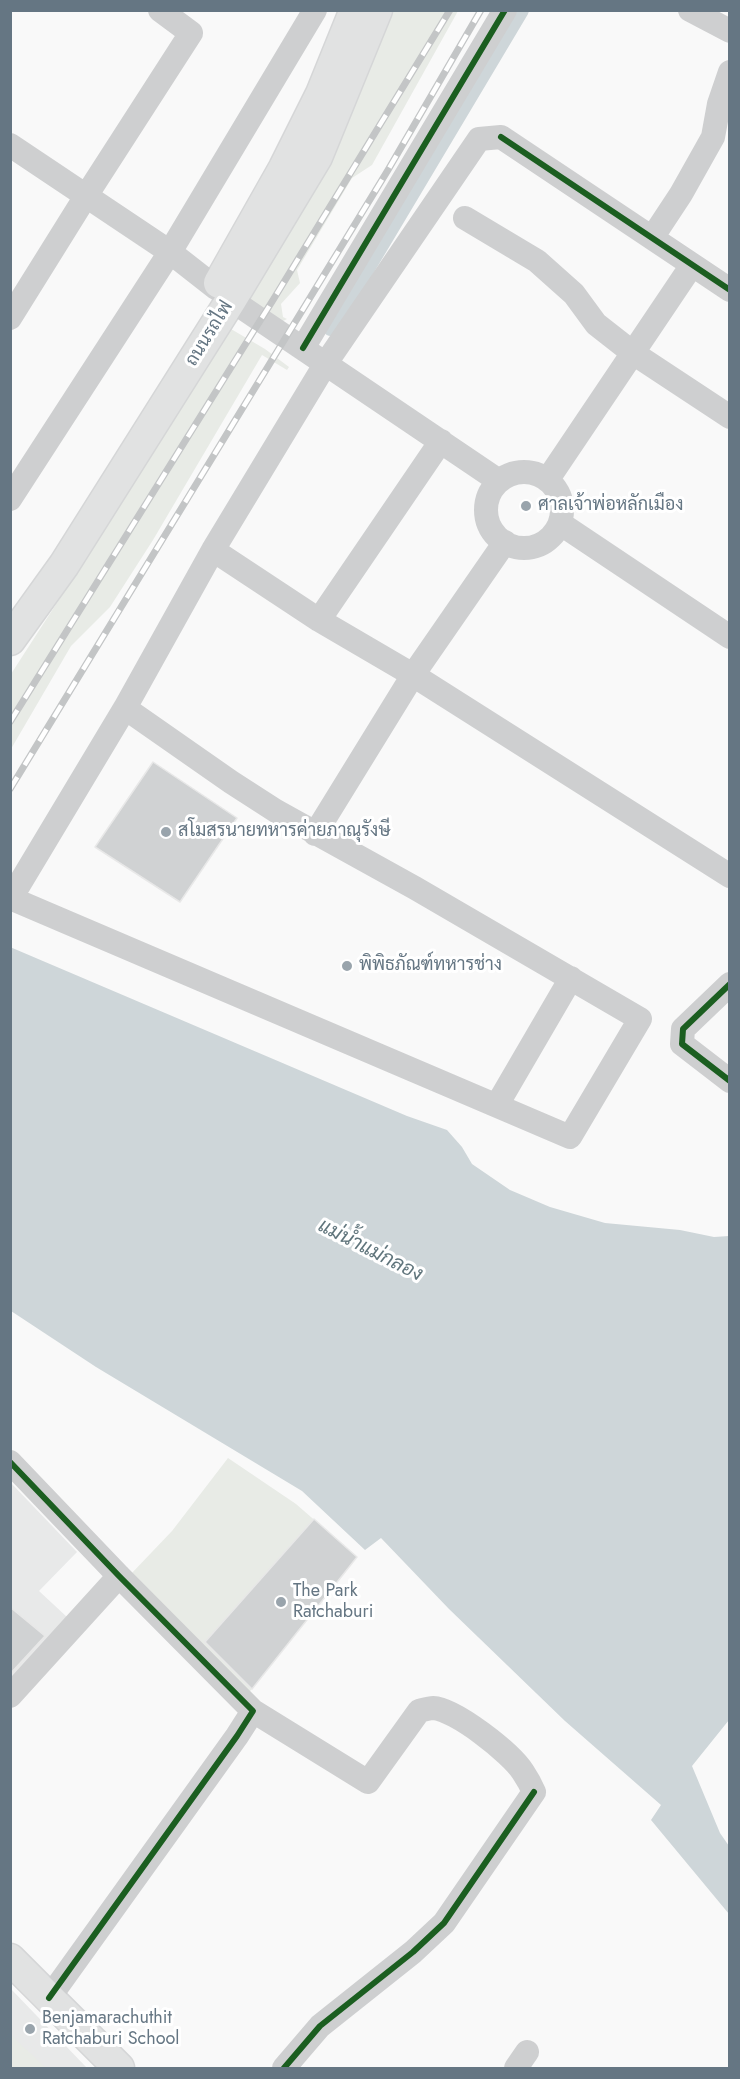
<!DOCTYPE html>
<html>
<head>
<meta charset="utf-8">
<style>
	body { margin:0 }
	#map { position:relative; width:740px; height:2079px; overflow:hidden; background:#f9f9f9; font-family:Jost,sans-serif }
	canvas { display:block }
	.frame { position:absolute; inset:0; border:12px solid #657683; pointer-events:none }
</style>
</head>
<body>
<div id="map">
<canvas width="740" height="2079"></canvas>
<div class="frame"></div>
</div>
<script>
const g = document.querySelector('canvas').getContext('2d');
g.lineJoin = 'round';
function fill(path, color) {
  g.fillStyle = color;
  g.fill(path, 'evenodd');
}
function strokePath(path, color, width, dash) {
  g.strokeStyle = color;
  g.lineWidth = width;
  g.lineCap = dash ? 'butt' : 'round';
  g.setLineDash(dash || []);
  g.stroke(path);
}
function label(font, color, halo, rows, align = 'center') {
  g.font = font + ' Jost,Sarabun,sans-serif';
  g.lineWidth = 6;
  g.setLineDash([]);
  g.textBaseline = 'middle';
  g.strokeStyle = halo;
  g.fillStyle = color;
  for (const [text, x, y, turn = 0] of rows) {
    g.save();
    g.translate(x, y);
    g.rotate((+turn || 0) * Math.PI / 180);
    g.textAlign = isNaN(turn) ? turn : align;
    if (halo) g.strokeText(text, 0, 0);
    g.fillText(text, 0, 0);
    g.restore();
  }
}
fill(new Path2D(`
	M 11,1483 L 77,1552 L 39,1591 L 67,1617 L 11,1684 Z
	M 11,1989 L 87,2068 L 11,2068 Z`), '#e8e9e9');
fill(new Path2D(`
	M 388,11 L 458,11 L 372,165 L 352,178 L 297,270 L 300,283 L 281,304 L 283,317 L 287,319 L 281,322 L 251,300 L 248,290 Z
	M 231,329 L 265,349 L 289,367 L 287,370 L 262,355 L 153,540 L 110,607 L 71,646 L 11,749 L 11,674 L 82,564 L 220,337 Z
	M 228,1458 L 296,1504 L 357,1557 L 247,1695 L 130,1575 L 172,1531 Z
	M 11,2035 L 46,2068 L 11,2068 Z`), '#e8ebe6');
fill(new Path2D(`
	M 10,947 L 407,1116 L 447,1130 L 462,1147 L 472,1164 L 510,1190 L 550,1207 L 605,1223 L 680,1230 L 714,1237 L 729,1236 L 729,1720 L 692,1766 L 720,1833 L 729,1846 L 729,1914 L 651,1820 L 661,1805 L 565,1721 L 449,1609 L 381,1538 L 365,1550 L 302,1491 L 96,1367 L 11,1311 Z`), '#ced6d9');
strokePath(new Path2D(`
	M 331,327 L 520,10`), '#ced6d9', 18);
const building = new Path2D(`
	M 153,762 L 237,818 L 180,902 L 95,847 Z
	M 314,1519 L 357,1557 L 252,1689 L 205,1642 Z
	M 10,1607 L 45,1636 L 10,1674 Z`);
fill(building, '#d0d2d3');
strokePath(building, '#e8e8e8', 1.5);
const major = new Path2D(`
	M 219,283 L 284,168 L 321,94 L 355,10
	M 10,640 L 64,565 L 231,300 L 317,157 L 377,10
	M 10,1959 L 119,2068`);
strokePath(major, '#d5d6d7', 33);
strokePath(new Path2D(`
	M 690,10 L 730,31
	M 10,145 L 170,252 L 216,288
	M 465,218 L 537,261 L 574,294 L 596,324 L 633,353 L 730,417
	M 652,238 L 681,194 L 713,137 L 719,104 L 730,72
	M 231,300 L 499,481
	M 10,318 L 86,196 L 191,33 L 160,10
	M 303,348 L 505,10
	M486 510a38 38 0 1 1 76 0a38 38 0 1 1-76 0Z
	M 548,479 L 692,265
	M 10,499 L 170,252 L 315,10
	M 561,524 L 730,637
	M 213,550 L 319,620 L 413,675 L 730,876
	M 319,620 L 441,441
	M 315,834 L 413,675 L 505,542
	M 10,898 L 570,1137 L 640,1019 L 415,888 L 276,811 L 231,782 L 125,708
	M 11,898 L 125,708 L 213,550 L 326,363 L 479,139 L 501,137 L 730,290
	M 730,984 L 683,1029 L 682,1044 L 730,1081
	M 497,1105 L 571,978
	M 10,1462 L 119,1576 L 253,1711 L 237,1736 L 49,1998
	M 10,1696 L 119,1576
	M 253,1711 L 368,1782 L 419,1711 C 423,1710 429,1708 433,1708 C 455,1709 511,1753 523,1772 C 527,1778 531,1785 534,1792 L 444,1923 L 413,1952 L 320,2026 L 284,2068
	M 516,2068 L 527,2052`), '#cecfd0', 24);
strokePath(major, '#e1e2e2', 30);
const rail = new Path2D(`
	M 10,722 L 273,300 L 450,10
	M 10,789 L 388,170 L 481,10`);
strokePath(rail, '#c3c5c6', 7);
strokePath(rail, '#fff', 4.5, [14]);
strokePath(new Path2D(`
	M 501,137 L 730,290
	M 303,348 L 505,10
	M 730,984 L 683,1029 L 682,1044 L 730,1081
	M 10,1462 L 119,1576 L 253,1711 L 237,1736 L 49,1998
	M 284,2068 L 320,2026 L 413,1952 L 444,1923 L 534,1792`), '#1b5e20', 6);
for (const [x, y, r, color] of [
	[526,506,6,"#99a4ac"],
	[166,832,6,"#99a4ac"],
	[347,966,6,"#99a4ac"],
	[281,1602,6,"#99a4ac"],
	[30,2029,6,"#99a4ac"]
]) {
  const dot = new Path2D();
  dot.arc(x, y, r, 0, 2 * Math.PI);
  g.fillStyle = color;
  g.fill(dot);
  strokePath(dot, '#fff', 2);
}
label('18px', '#657683', '#fff', [
	["ถนนรถไฟ",210,334,-58]
]);
label('18px', '#657683', '#fff', [
	["ศาลเจ้าพ่อหลักเมือง",538,506],
	["สโมสรนายทหารค่ายภาณุรังษี",178,832],
	["พิพิธภัณฑ์ทหารช่าง",359,966],
	["The Park",293,1592],
	["Ratchaburi",293,1613],
	["Benjamarachuthit",42,2019],
	["Ratchaburi School",42,2040]
], 'left');
label('italic 20px', '#60757c', '#fff', [
	["แม่น้ำแม่กลอง",370,1251,27]
]);
</script>
</body>
</html>
